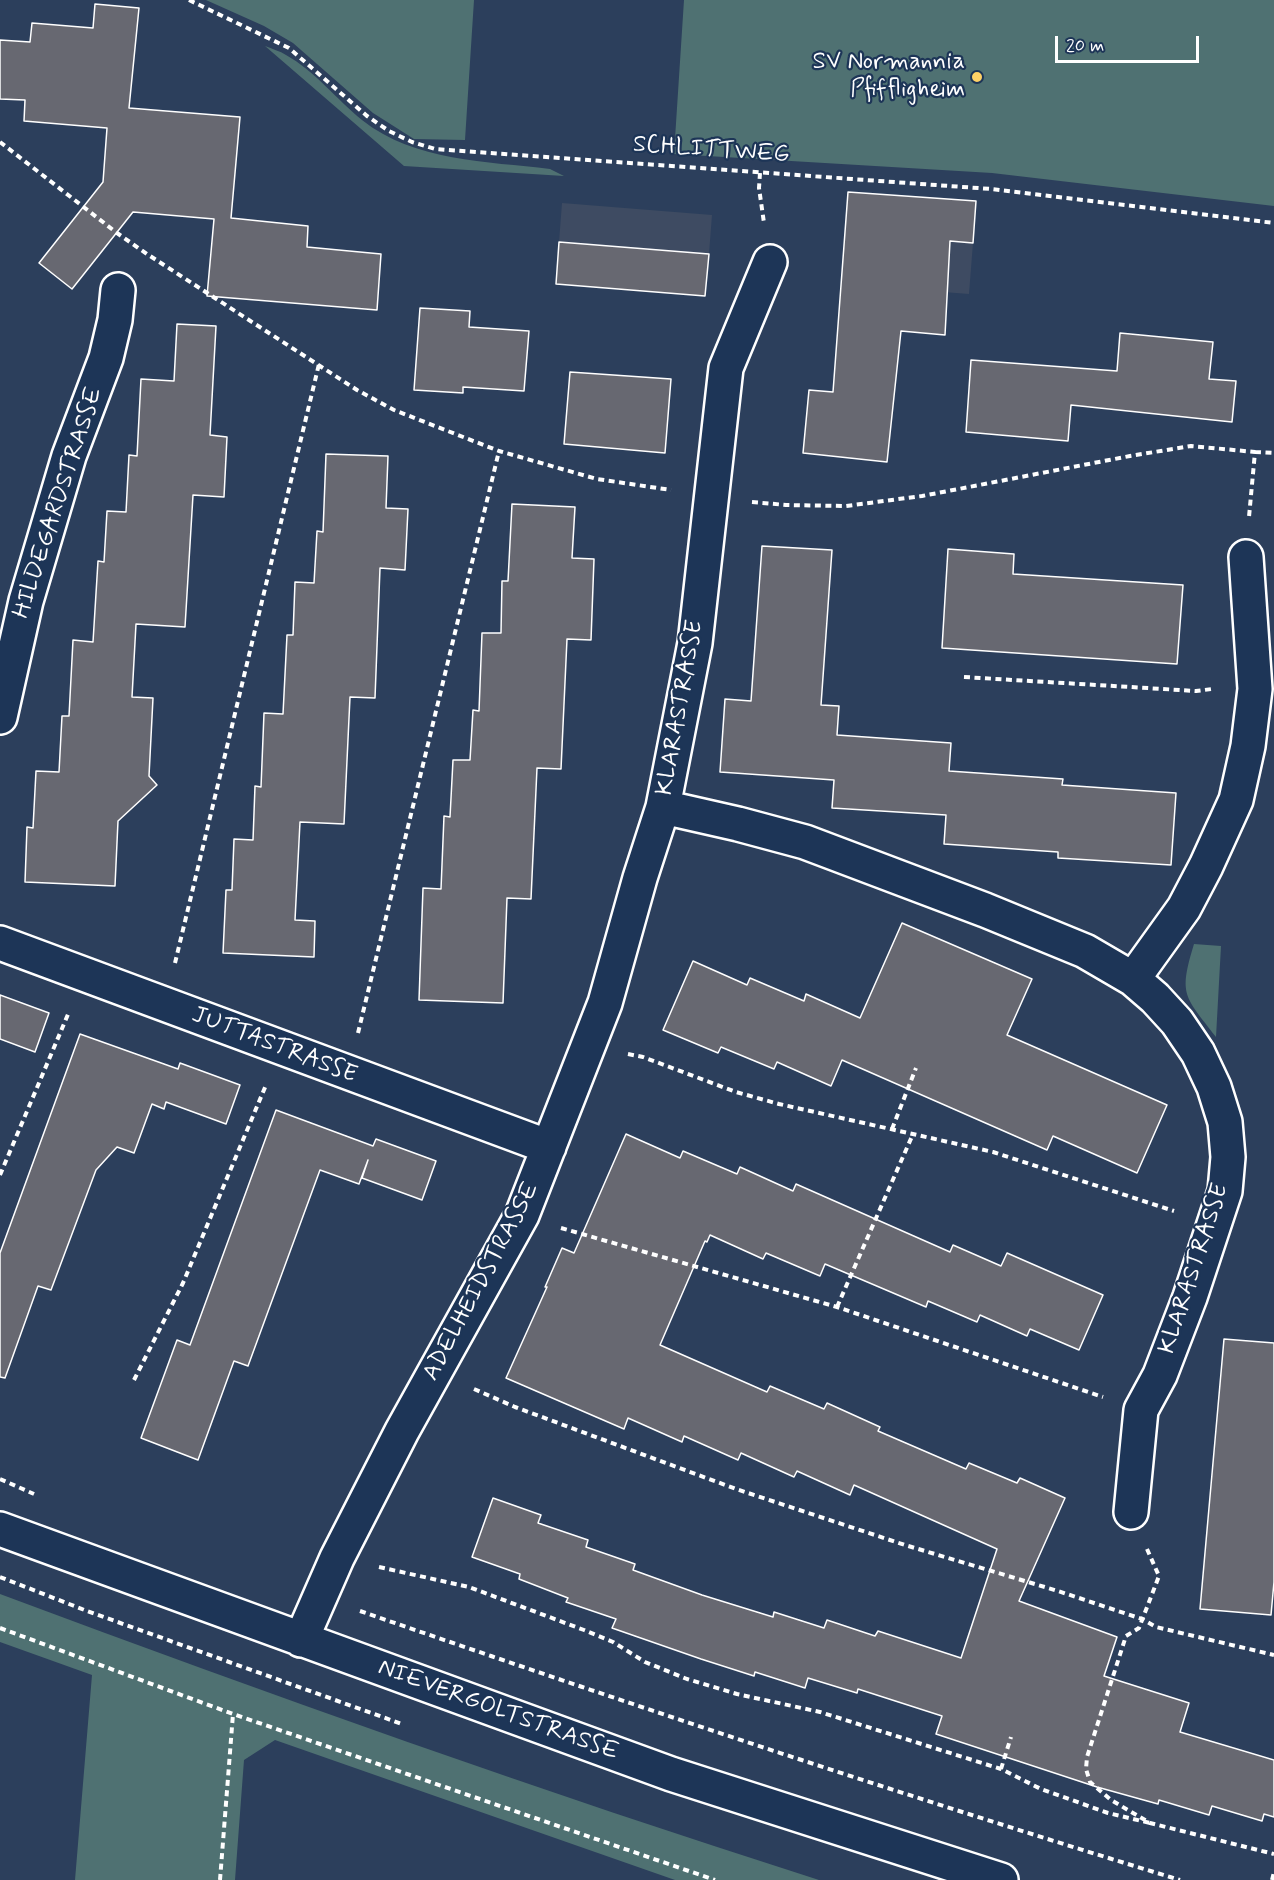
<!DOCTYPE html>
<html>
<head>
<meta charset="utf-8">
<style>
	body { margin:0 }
	#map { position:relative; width:1274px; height:1880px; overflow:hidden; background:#2c3f5c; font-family:Mynerve,sans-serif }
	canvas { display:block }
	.scale { position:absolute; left:1055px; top:36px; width:144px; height:27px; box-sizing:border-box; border:3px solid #fff; border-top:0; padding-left:8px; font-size:18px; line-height:21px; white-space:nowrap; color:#fff; -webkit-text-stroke:4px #1d3557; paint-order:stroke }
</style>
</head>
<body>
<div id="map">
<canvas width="1274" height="1880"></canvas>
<div class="scale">20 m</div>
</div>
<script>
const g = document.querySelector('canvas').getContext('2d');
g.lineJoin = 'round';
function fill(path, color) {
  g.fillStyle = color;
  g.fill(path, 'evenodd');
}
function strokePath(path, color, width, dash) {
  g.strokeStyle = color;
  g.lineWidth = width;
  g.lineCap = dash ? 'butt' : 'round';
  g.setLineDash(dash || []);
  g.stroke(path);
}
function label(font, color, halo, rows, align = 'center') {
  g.font = font + ' Mynerve,sans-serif';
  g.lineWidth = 4.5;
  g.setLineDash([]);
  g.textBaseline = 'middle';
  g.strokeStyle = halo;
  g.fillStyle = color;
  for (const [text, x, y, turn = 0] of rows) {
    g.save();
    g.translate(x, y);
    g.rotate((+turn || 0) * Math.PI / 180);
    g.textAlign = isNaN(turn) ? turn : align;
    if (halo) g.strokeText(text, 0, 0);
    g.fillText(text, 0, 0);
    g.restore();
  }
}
fill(new Path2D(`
	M 562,203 L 712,215 L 709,254 L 559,242 Z
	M 845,234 L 973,243 L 969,294 L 841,284 Z`), '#3e4b62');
fill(new Path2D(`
	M 206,0 L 474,0 L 465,140 L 414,139 L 373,113 L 293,43 L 264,26 Z
	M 684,0 L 1274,0 L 1274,206 L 992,173 L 674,154 Z
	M 265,46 C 272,49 280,51 286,55 C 315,71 336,99 362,120 C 415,162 487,161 550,169 L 564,176 L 404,166 Z
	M 1194,944 L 1221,946 L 1216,1037 C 1185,996 1178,996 1194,944 Z
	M 0,1594 C 271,1695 543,1792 819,1880 L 675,1880 L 275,1740 L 244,1760 L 235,1880 L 75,1880 L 92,1675 L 0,1642 Z`), '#4f7172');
const building = new Path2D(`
	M 95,4 L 139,8 L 129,108 L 240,117 L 231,218 L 308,226 L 307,247 L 381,254 L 377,310 L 207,296 L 214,219 L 133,212 L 72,289 L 39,263 L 103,182 L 107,128 L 24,121 L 25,100 L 0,99 L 0,40 L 30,42 L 32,23 L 93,28 Z
	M 848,192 L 976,201 L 973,243 L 950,241 L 945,335 L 901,331 L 887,462 L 803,453 L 809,390 L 833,392 Z
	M 559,242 L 709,254 L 705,296 L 556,284 Z
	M 420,308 L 470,311 L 469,327 L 529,331 L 524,391 L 463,387 L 463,393 L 414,390 Z
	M 177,324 L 216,326 L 210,435 L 227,437 L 224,497 L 193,495 L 185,627 L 136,624 L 132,697 L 153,698 L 149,776 L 157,785 L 118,821 L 115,886 L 25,882 L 27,827 L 33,828 L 36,771 L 59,772 L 62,716 L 69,716 L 73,640 L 93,642 L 98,561 L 104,562 L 107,511 L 126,512 L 129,455 L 137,456 L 141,379 L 174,381 Z
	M 1120,333 L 1213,342 L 1209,379 L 1236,381 L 1232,422 L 1071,405 L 1068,441 L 966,432 L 971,360 L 1117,371 Z
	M 570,372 L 671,379 L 665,453 L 564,444 Z
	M 326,454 L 388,456 L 386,508 L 408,509 L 405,570 L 380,568 L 375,698 L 350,697 L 344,824 L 300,822 L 295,920 L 315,921 L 314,957 L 223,953 L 226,890 L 232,890 L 234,839 L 253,840 L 255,786 L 261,787 L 264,713 L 283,714 L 287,635 L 293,635 L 295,582 L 314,583 L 317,531 L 323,532 Z
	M 512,504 L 575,507 L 572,558 L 594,559 L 591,640 L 567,639 L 561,769 L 537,768 L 531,899 L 507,898 L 503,1003 L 419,1000 L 423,888 L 441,889 L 444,816 L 450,817 L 453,760 L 470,760 L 473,710 L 479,711 L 482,633 L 501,633 L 502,581 L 508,581 Z
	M 762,546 L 832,550 L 821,705 L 839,706 L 837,735 L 951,743 L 949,771 L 1063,779 L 1062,785 L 1176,793 L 1171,865 L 1058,858 L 1058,852 L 944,844 L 946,815 L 832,808 L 834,780 L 720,772 L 725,699 L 751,701 Z
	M 948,549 L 1014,554 L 1013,574 L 1183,585 L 1177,664 L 942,648 Z
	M 902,923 L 1032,979 L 1007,1035 L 1167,1105 L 1137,1173 L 1053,1136 L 1047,1150 L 842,1060 L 831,1086 L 777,1062 L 774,1069 L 721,1047 L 718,1053 L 663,1030 L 693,961 L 747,985 L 750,978 L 804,1001 L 806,994 L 860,1018 Z
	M 0,995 L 49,1013 L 35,1052 L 0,1039 Z
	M 80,1034 L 178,1069 L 180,1063 L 240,1085 L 226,1124 L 166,1102 L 164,1109 L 152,1104 L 134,1153 L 117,1147 L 96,1170 L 51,1290 L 38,1286 L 5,1378 L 0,1377 L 0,1253 Z
	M 276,1110 L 373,1146 L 376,1139 L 436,1161 L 422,1200 L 362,1178 L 368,1160 L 359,1184 L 320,1170 L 248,1366 L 234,1361 L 198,1460 L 141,1438 L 177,1340 L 190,1345 Z
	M 626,1134 L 680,1158 L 683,1151 L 737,1174 L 740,1167 L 793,1191 L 796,1184 L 950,1252 L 953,1245 L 1001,1266 L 1007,1253 L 1103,1295 L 1079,1350 L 1030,1329 L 1027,1336 L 980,1315 L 977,1322 L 928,1301 L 926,1307 L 825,1264 L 820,1276 L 766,1253 L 763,1259 L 710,1235 L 707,1242 L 705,1241 L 660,1345 L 767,1392 L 770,1386 L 824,1409 L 827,1403 L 880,1427 L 878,1431 L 966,1469 L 969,1463 L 1017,1483 L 1020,1478 L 1065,1498 L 1019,1601 L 1117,1637 L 1104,1676 L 1189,1703 L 1180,1732 L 1274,1760 L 1274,1817 L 1264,1814 L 1262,1821 L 1212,1806 L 1209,1815 L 1159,1800 L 1158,1804 L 1097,1787 L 936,1734 L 942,1716 L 858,1689 L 857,1693 L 808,1678 L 805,1688 L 755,1672 L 754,1676 L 701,1659 L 612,1628 L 616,1619 L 566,1602 L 568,1598 L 519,1579 L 520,1574 L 472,1557 L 493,1498 L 541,1515 L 538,1523 L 588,1540 L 586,1547 L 635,1564 L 633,1570 L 702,1595 L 773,1617 L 774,1612 L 824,1628 L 827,1620 L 875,1636 L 878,1631 L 961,1658 L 997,1549 L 854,1485 L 850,1495 L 797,1471 L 794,1477 L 741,1453 L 738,1460 L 684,1436 L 682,1442 L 628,1418 L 624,1429 L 506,1378 L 547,1287 L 545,1287 L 562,1248 L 574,1253 Z
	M 1224,1339 L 1274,1343 L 1274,1582 L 1271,1615 L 1200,1609 Z`);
fill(building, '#676871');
strokePath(building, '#fff', 1.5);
const minor = new Path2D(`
	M 770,262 L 726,368 L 695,643 L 663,807 L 738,824 L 805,842 L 985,910 L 1085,951 L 1133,979 L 1155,998 L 1177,1022 L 1198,1053 L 1214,1087 L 1225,1122 L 1228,1157 L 1225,1191 L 1190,1297 L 1160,1375 L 1141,1410 L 1131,1512
	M 0,717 L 26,601 L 69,456 L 106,358 L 115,320 L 118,290
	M 0,943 L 549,1147
	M 1133,979 L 1184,908 L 1206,866 L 1236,800 L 1248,746 L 1255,689 L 1246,557
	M 0,1529 L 671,1774 L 1001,1880
	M 301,1640 L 337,1558 L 402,1431 L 522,1215 L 605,1003 L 640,878 L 663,807`);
strokePath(minor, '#fff', 38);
strokePath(new Path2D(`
	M 189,0 L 289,48 L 367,116 L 389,131 L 412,142 L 435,149 L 991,189 L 1274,223
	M 0,142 L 117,233 L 147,254 L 357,390 L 394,410 L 499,451 L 597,479 L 671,490
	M 760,173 L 759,188 L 764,223
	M 1255,452 L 1274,453
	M 752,502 L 786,505 L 846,506 L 922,496 L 1130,456 L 1191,446 L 1255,452 L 1249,517
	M 964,677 L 1196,691 L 1212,689
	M 175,963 L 319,364
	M 358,1033 L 499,451
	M 628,1054 L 643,1057 L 736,1092 L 779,1104 L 993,1152 L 1174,1211
	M 892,1129 L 916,1068
	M 0,1175 L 69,1012
	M 561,1228 L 837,1307 L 1103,1397
	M 837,1307 L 913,1134
	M 134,1380 L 183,1283 L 266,1085
	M 474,1389 L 515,1407 L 736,1489 L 905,1545 L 1058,1591 L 1142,1619 L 1156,1627 L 1274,1655
	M 0,1479 L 34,1494
	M 1147,1549 L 1159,1576 L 1139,1628 L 1126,1636 L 1087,1757 L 1086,1769 L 1090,1782 L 1111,1800 L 1150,1823 L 1274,1854
	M 379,1567 L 469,1587 L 584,1630 L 613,1642 L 645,1662 L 687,1679 L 737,1694 L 820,1712 L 1001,1769 L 1041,1789 L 1108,1813 L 1150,1823
	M 0,1577 L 87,1611 L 402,1724
	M 360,1611 C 632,1705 905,1796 1180,1880
	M 0,1628 L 233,1714 L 715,1880
	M 1001,1769 L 1011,1737
	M 220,1880 L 233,1714
	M 1272,1880 L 1274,1872`), '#fff', 4, [6, 4.5]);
strokePath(minor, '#1d3557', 33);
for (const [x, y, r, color] of [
	[977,77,6,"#ffd166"]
]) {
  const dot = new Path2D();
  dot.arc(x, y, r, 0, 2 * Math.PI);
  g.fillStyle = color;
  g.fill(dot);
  strokePath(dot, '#1d3557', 2);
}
label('24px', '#fff', '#1d3557', [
	["SV Normannia",965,63],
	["Pfiffligheim",965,91]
], 'right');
label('24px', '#fff', '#1d3557', [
	["SCHLITTWEG",711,151,4],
	["HILDEGARDSTRASSE",59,503,-72],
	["KLARASTRASSE",681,708,-80],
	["JUTTASTRASSE",274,1046,21],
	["KLARASTRASSE",1195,1269,-72],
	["ADELHEIDSTRASSE",482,1282,-62],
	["NIEVERGOLTSTRASSE",498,1711,20]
]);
</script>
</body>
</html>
